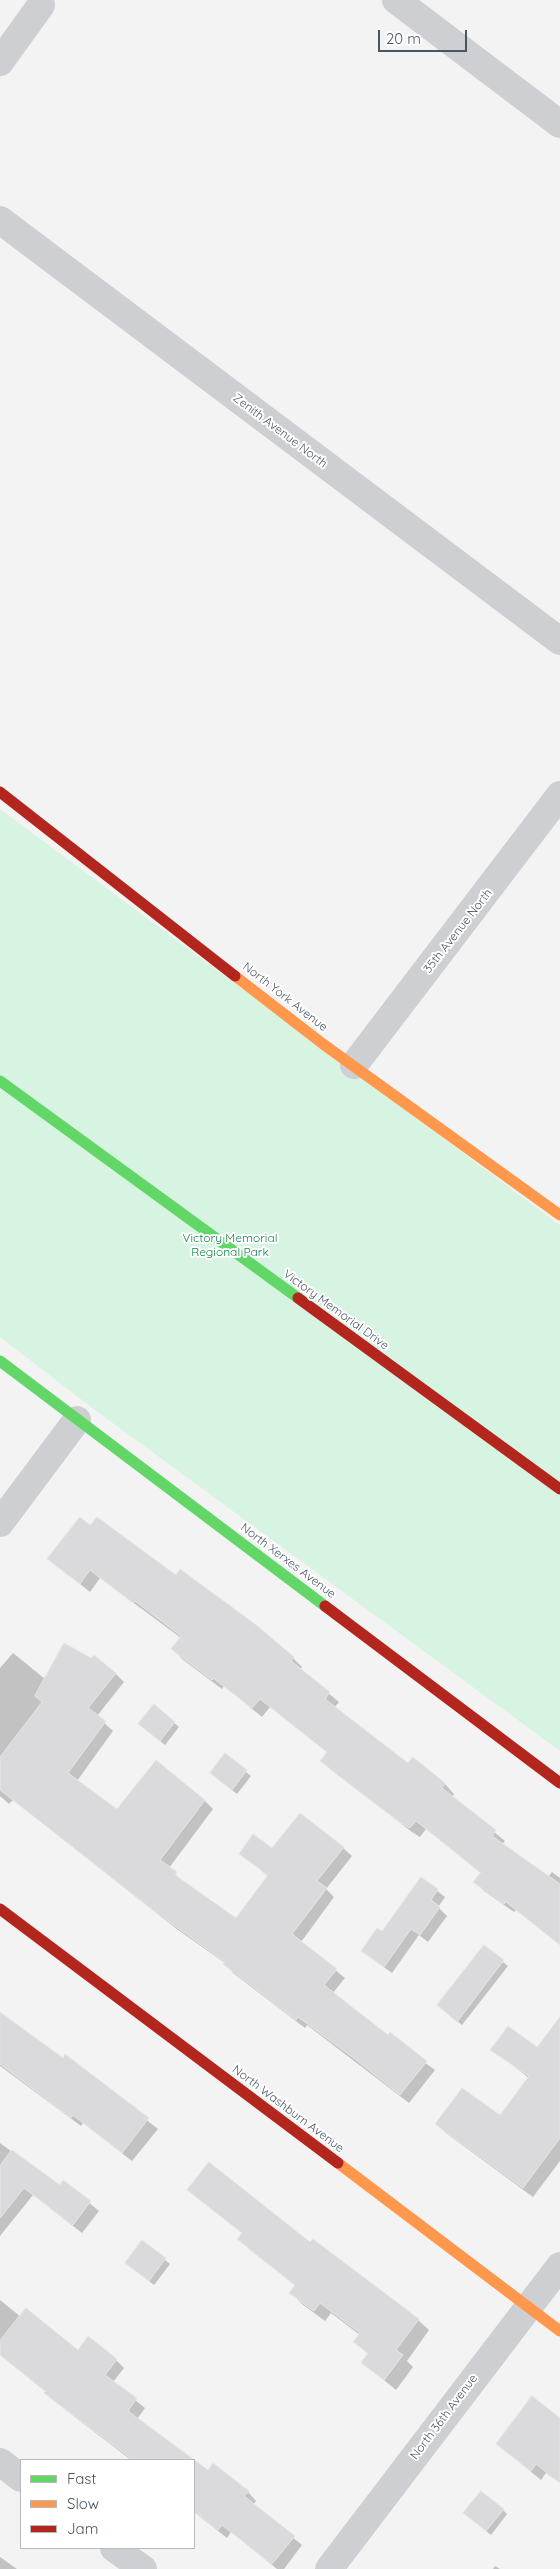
<!DOCTYPE html>
<html>
<head>
<meta charset="utf-8">
<style>
	body { margin:0 }
	#map { position:relative; width:560px; height:2569px; overflow:hidden; background:#f4f3f3; font-family:Quicksand,sans-serif }
	canvas { display:block }
	.legend { position:absolute; left:20px; top:2459px; width:175px; height:90px; box-sizing:border-box; background:#fff; border:1px solid #b6bbc0; margin:0; padding:6px 9px; list-style:none; font-size:15px; color:#495661 }
	.legend li { display:flex; align-items:center; gap:10px; height:25px }
	.legend b { width:25px; border:1px solid #b6bbc0 }
	.scale { position:absolute; left:378px; top:30px; width:89px; height:22px; box-sizing:border-box; border:2px solid #495661; border-top:0; padding-left:6px; font-size:15px; line-height:18px; white-space:nowrap; color:#495661; -webkit-text-stroke:4px #fff; paint-order:stroke }
</style>
</head>
<body>
<div id="map">
<canvas width="560" height="2569"></canvas>
<ul class="legend">
<li><b style="height:6px;background:#63d668"></b>Fast</li>
<li><b style="height:6px;background:#ff974d"></b>Slow</li>
<li><b style="height:6px;background:#b3261e"></b>Jam</li>
</ul>
<div class="scale">20 m</div>
</div>
<script>
const g = document.querySelector('canvas').getContext('2d');
g.lineJoin = 'round';
function fill(path, color) {
  g.fillStyle = color;
  g.fill(path, 'evenodd');
}
function strokePath(path, color, width, dash) {
  g.strokeStyle = color;
  g.lineWidth = width;
  g.lineCap = dash ? 'butt' : 'round';
  g.setLineDash(dash || []);
  g.stroke(path);
}
function label(font, color, halo, rows, align = 'center') {
  g.font = font + ' Quicksand,sans-serif';
  g.lineWidth = 4;
  g.setLineDash([]);
  g.textBaseline = 'middle';
  g.strokeStyle = halo;
  g.fillStyle = color;
  for (const [text, x, y, turn = 0] of rows) {
    g.save();
    g.translate(x, y);
    g.rotate((+turn || 0) * Math.PI / 180);
    g.textAlign = isNaN(turn) ? turn : align;
    if (halo) g.strokeText(text, 0, 0);
    g.fillText(text, 0, 0);
    g.restore();
  }
}
fill(new Path2D(`
	M 0,809 L 560,1225 L 560,1751 L 91,1407 L 0,1337 Z`), '#d7f3e1');
fill(new Path2D(`
	M 90,1527 L 176,1577 L 293,1658 L 302,1667 L 300,1670 L 339,1702 L 334,1708 L 408,1765 L 413,1759 L 445,1784 L 454,1794 L 452,1797 L 505,1841 L 502,1844 L 548,1877 L 552,1872 L 560,1878 L 560,1945 L 516,1910 L 514,1912 L 484,1891 L 475,1882 L 481,1873 L 426,1829 L 420,1837 L 412,1832 L 331,1770 L 322,1761 L 328,1753 L 270,1707 L 262,1717 L 224,1686 L 222,1689 L 182,1659 L 173,1649 L 181,1638 L 100,1578 L 90,1592 L 49,1559 Z
	M 13,1653 L 45,1679 L 115,1673 L 124,1682 L 97,1716 L 113,1731 L 77,1781 L 118,1811 L 205,1801 L 213,1809 L 169,1868 L 184,1883 L 236,1920 L 269,1877 L 240,1853 L 272,1850 L 343,1848 L 352,1856 L 326,1889 L 334,1897 L 301,1942 L 345,1978 L 332,1994 L 435,2070 L 409,2103 L 307,2025 L 305,2028 L 233,1973 L 225,1963 L 178,1930 L 13,1800 L 9,1804 L 0,1796 L 0,1668 Z
	M 154,1706 L 179,1727 L 165,1745 L 144,1728 Z
	M 225,1755 L 251,1776 L 237,1794 L 216,1778 Z
	M 422,1879 L 445,1897 L 438,1907 L 447,1916 L 428,1942 L 419,1935 L 392,1973 L 362,1951 L 382,1933 Z
	M 484,1947 L 508,1966 L 462,2025 L 443,2010 Z
	M 560,2019 L 560,2161 L 533,2197 L 446,2133 L 437,2124 L 500,2117 L 529,2078 L 492,2049 L 537,2049 Z
	M 0,2024 L 63,2060 L 65,2056 L 158,2129 L 132,2161 L 83,2123 L 81,2126 L 0,2066 Z
	M 0,2143 L 60,2187 L 64,2182 L 99,2211 L 82,2233 L 33,2195 L 0,2236 Z
	M 189,2190 L 310,2244 L 418,2320 L 429,2330 L 407,2361 L 413,2367 L 396,2390 L 363,2363 L 369,2355 L 355,2342 L 360,2335 L 331,2313 L 325,2321 L 302,2304 L 291,2293 L 296,2286 L 250,2250 L 239,2239 L 243,2234 Z
	M 142,2241 L 170,2264 L 154,2285 L 126,2263 Z
	M 0,2300 L 21,2317 L 78,2351 L 116,2360 L 124,2368 L 113,2382 L 145,2408 L 137,2419 L 193,2460 L 131,2460 L 54,2401 L 46,2392 L 0,2355 Z
	M 560,2419 L 560,2483 L 546,2473 L 541,2480 L 497,2444 Z
	M 194,2461 L 208,2471 L 248,2492 L 256,2501 L 253,2505 L 302,2545 L 284,2569 L 277,2569 L 231,2532 L 227,2538 L 194,2512 Z
	M 503,2510 L 507,2514 L 491,2535 L 470,2518 Z
	M 0,2557 L 17,2569 L 0,2569 Z
	M 495,2566 L 500,2569 L 493,2569 Z`), '#0003');
const building = new Path2D(`
	M 80,1517 L 90,1525 L 97,1517 L 176,1575 L 180,1569 L 255,1624 L 294,1657 L 291,1661 L 330,1692 L 325,1699 L 408,1763 L 413,1757 L 445,1783 L 442,1788 L 496,1830 L 492,1836 L 560,1884 L 560,1945 L 506,1902 L 504,1904 L 473,1882 L 481,1872 L 416,1821 L 410,1828 L 401,1823 L 320,1761 L 327,1752 L 260,1699 L 252,1708 L 213,1678 L 212,1680 L 171,1649 L 181,1636 L 135,1601 L 133,1603 L 90,1570 L 80,1584 L 47,1559 Z
	M 64,1643 L 91,1658 L 94,1655 L 116,1673 L 88,1708 L 106,1721 L 68,1773 L 117,1809 L 156,1760 L 205,1800 L 160,1860 L 177,1872 L 175,1875 L 236,1918 L 268,1875 L 239,1854 L 253,1834 L 272,1848 L 300,1813 L 344,1847 L 317,1881 L 327,1888 L 292,1934 L 337,1969 L 324,1985 L 388,2035 L 390,2032 L 427,2061 L 400,2095 L 351,2056 L 298,2017 L 296,2020 L 223,1964 L 225,1962 L 168,1921 L 0,1790 L 0,1757 L 42,1702 L 35,1696 Z
	M 154,1704 L 175,1722 L 160,1741 L 138,1724 Z
	M 225,1753 L 247,1770 L 232,1790 L 210,1773 Z
	M 421,1877 L 438,1889 L 431,1900 L 440,1907 L 420,1935 L 411,1929 L 384,1967 L 361,1951 L 377,1928 L 382,1931 Z
	M 484,1945 L 504,1960 L 457,2022 L 437,2005 Z
	M 0,2012 L 63,2058 L 65,2054 L 149,2118 L 122,2153 L 73,2115 L 71,2118 L 0,2064 Z
	M 560,2017 L 560,2138 L 523,2188 L 435,2124 L 462,2088 L 500,2115 L 529,2076 L 490,2050 L 508,2026 L 537,2047 Z
	M 12,2150 L 60,2185 L 63,2180 L 91,2201 L 73,2225 L 24,2188 L 0,2218 L 0,2166 Z
	M 209,2162 L 310,2242 L 313,2239 L 419,2319 L 396,2350 L 403,2355 L 384,2380 L 361,2363 L 368,2353 L 353,2342 L 360,2333 L 320,2303 L 314,2311 L 289,2293 L 295,2285 L 237,2239 L 242,2233 L 187,2190 Z
	M 142,2240 L 166,2258 L 149,2281 L 125,2263 Z
	M 26,2308 L 78,2350 L 88,2336 L 117,2359 L 105,2375 L 137,2398 L 128,2411 L 208,2470 L 213,2463 L 249,2491 L 244,2496 L 295,2536 L 272,2564 L 222,2525 L 218,2530 L 194,2511 L 194,2460 L 133,2460 L 44,2393 L 46,2391 L 0,2355 L 0,2341 Z
	M 532,2396 L 560,2418 L 560,2483 L 536,2464 L 531,2471 L 496,2444 Z
	M 481,2491 L 504,2509 L 486,2531 L 463,2513 Z`);
fill(building, '#dadadc');
strokePath(building, '#e5e5e6', 1);
strokePath(new Path2D(`
	M 396,0 L 560,124
	M 0,62 L 41,5
	M 0,220 L 560,641
	M 354,1065 L 560,795
	M 0,1523 L 77,1420
	M 0,2462 L 21,2478
	M 114,2548 L 143,2569
	M 329,2569 L 560,2266`), '#cdcfd2', 28);
strokePath(new Path2D(`
	M 0,1081 L 298,1298
	M 0,1361 L 325,1606`), '#63d668', 11);
strokePath(new Path2D(`
	M 235,976 L 323,1044 L 560,1215
	M 338,2163 L 560,2331`), '#ff974d', 11);
strokePath(new Path2D(`
	M 0,792 L 235,976
	M 298,1298 L 560,1489
	M 325,1606 L 560,1783
	M 0,1909 L 338,2163`), '#b3261e', 11);
label('12px', '#495661', '#fff', [
	["Zenith Avenue North",280,431,37],
	["35th Avenue North",458,931,-52],
	["North York Avenue",285,997,38],
	["Victory Memorial Drive",336,1310,36],
	["North Xerxes Avenue",288,1561,37],
	["North Washburn Avenue",288,2109,37],
	["North 36th Avenue",444,2417,-53]
]);
label('12px', '#138349', '#fff', [
	["Victory Memorial",230,1238],
	["Regional Park",230,1252]
]);
</script>
</body>
</html>
